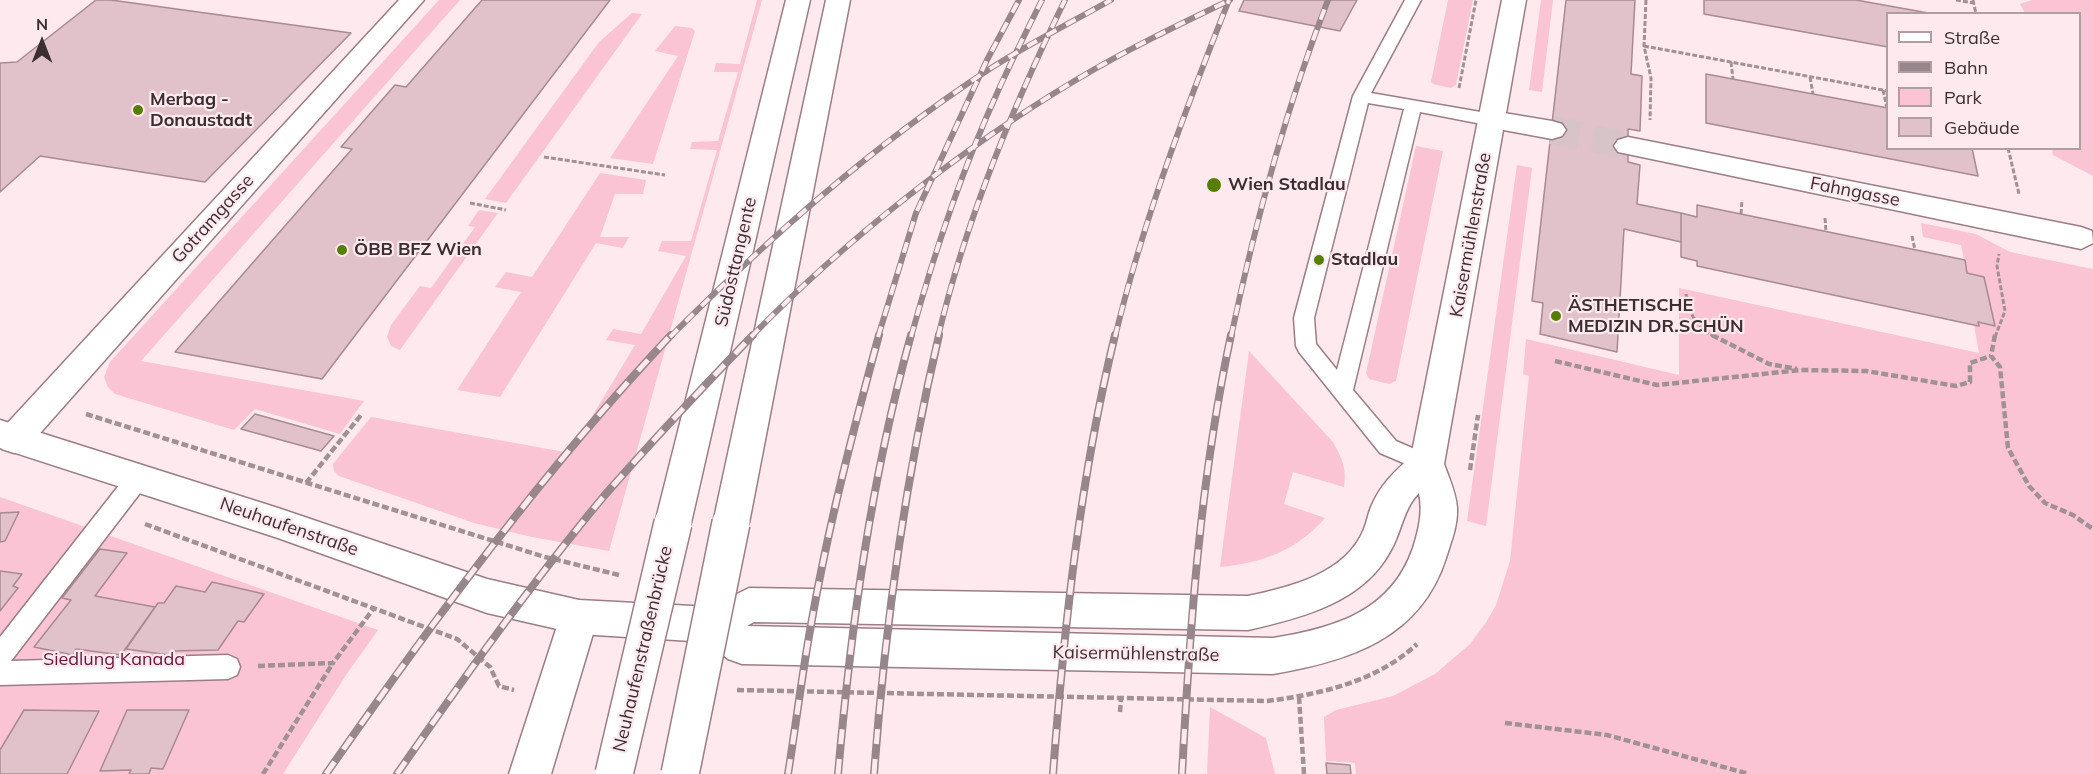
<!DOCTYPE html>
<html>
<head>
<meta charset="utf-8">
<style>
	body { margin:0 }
	#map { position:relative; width:2093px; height:774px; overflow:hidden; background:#fee9ef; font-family:Mulish,sans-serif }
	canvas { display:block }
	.legend { position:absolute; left:1886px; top:12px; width:195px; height:138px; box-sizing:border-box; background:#fee9ef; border:2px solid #b09ea3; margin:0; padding:8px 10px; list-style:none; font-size:18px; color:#3a2e32 }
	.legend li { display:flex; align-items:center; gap:12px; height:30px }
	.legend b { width:30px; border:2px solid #b09ea3 }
	.north { position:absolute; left:12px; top:12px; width:60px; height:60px; -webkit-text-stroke:4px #fee9ef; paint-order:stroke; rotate:0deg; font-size:16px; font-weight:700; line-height:24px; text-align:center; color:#3a2e32 }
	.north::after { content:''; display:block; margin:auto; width:21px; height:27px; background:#3a2e32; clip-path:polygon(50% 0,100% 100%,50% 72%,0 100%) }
</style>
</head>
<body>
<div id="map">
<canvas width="2093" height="774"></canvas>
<ul class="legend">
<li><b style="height:8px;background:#fff"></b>Straße</li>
<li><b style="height:8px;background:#97878c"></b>Bahn</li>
<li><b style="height:16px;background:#fac4d5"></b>Park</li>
<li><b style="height:16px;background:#e1c1ca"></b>Gebäude</li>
</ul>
<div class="north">N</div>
</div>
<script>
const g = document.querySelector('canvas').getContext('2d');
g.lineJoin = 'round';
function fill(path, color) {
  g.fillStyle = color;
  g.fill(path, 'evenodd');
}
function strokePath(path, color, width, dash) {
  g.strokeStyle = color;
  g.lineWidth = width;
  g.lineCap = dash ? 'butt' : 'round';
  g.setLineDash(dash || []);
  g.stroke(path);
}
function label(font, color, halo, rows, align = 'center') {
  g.font = font + ' Mulish,sans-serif';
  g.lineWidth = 4.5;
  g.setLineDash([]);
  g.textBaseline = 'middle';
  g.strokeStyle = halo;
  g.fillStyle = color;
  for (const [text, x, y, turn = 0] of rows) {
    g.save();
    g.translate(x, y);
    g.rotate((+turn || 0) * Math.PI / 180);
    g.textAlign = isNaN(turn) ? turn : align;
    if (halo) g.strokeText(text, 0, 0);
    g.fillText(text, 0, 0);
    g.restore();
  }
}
fill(new Path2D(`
	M 439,0 L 460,0 L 141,361 L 364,401 L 340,434 L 255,409 L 234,430 L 115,394 L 108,387 L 104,377 L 110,362 Z
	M 757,0 L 762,0 L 609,551 L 532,537 L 474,523 L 339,476 L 334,471 L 333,464 L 371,417 L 570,453 L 635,345 L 606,340 L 613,329 L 641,334 L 686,256 L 658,251 L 662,241 L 691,241 L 717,150 L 690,149 L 692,142 L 718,141 L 738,72 L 714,72 L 716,63 L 740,64 Z
	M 1448,0 L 1473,0 L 1456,85 L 1451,88 L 1433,84 L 1431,82 Z
	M 1541,0 L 1553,0 L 1542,92 L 1529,90 Z
	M 2032,0 L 2093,0 L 2093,176 L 2053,155 L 2052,149 L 2080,148 L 2080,14 L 2025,13 L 2020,4 Z
	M 632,13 L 642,14 L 506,203 L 485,199 L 599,42 Z
	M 675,26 L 692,28 L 695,31 L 653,164 L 610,158 L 678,56 L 655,51 Z
	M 1416,146 L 1443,151 L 1396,381 L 1389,384 L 1369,379 L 1366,373 Z
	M 1517,165 L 1532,168 L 1486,526 L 1467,521 Z
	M 600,173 L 646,180 L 643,194 L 615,194 L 600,237 L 629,237 L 623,248 L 596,243 L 500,397 L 457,390 L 521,292 L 495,287 L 506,272 L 532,277 Z
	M 479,210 L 498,213 L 400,350 L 391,346 L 387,337 L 391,325 L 420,286 L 431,288 L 475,227 L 468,226 Z
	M 1921,223 L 1976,234 L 2010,252 L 2093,269 L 2093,774 L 1356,774 L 1355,763 L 1326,761 L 1324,717 L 1336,710 L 1393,696 L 1435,674 L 1470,644 L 1487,621 L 1496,605 L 1510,561 L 1529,376 L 1523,374 L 1526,339 L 1679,375 L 1679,288 L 1979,353 L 1974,325 L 1979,326 L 1978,322 L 1995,325 L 1984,277 L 1967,273 L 1961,245 L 1923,237 Z
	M 1249,351 L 1333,442 C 1342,458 1347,469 1344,487 L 1293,472 L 1284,504 L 1325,518 C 1296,551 1262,563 1220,567 Z
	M 0,497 L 378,630 L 346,675 L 283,774 L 0,774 Z
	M 1210,707 L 1266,738 L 1275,774 L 1207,774 Z`), '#fac4d5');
const building = new Path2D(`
	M 96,0 L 111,0 L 351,33 L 205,182 L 40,156 L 0,192 L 0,63 L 17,62 Z
	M 482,0 L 610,0 L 322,379 L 175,352 L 352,149 L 341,147 L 395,85 L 406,87 Z
	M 1244,0 L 1357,0 L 1340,31 L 1239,11 Z
	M 1566,0 L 1635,0 L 1631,74 L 1642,76 L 1640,131 L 1628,129 L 1628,162 L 1640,165 L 1637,204 L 1681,213 L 1681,242 L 1624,229 L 1617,352 L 1540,334 L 1543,303 L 1532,301 Z
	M 1704,0 L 1856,0 L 1934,14 L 1888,14 L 1888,47 L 1704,14 Z
	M 1706,74 L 1888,108 L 1888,148 L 1972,148 L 1978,176 L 1706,123 Z
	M 1697,205 L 1965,260 L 1967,273 L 1984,277 L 1995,326 L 1978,322 L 1979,326 L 1974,325 L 1697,266 L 1697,261 L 1681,257 L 1681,213 L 1697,217 Z
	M 255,414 L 334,436 L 321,451 L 241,429 Z
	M 19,512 L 5,541 L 0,542 L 0,513 Z
	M 100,549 L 127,553 L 95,596 L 155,607 L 121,655 L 76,649 L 73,655 L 34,647 L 71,600 L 62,598 Z
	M 0,571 L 22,574 L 13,586 L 18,588 L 0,611 Z
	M 212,582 L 264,594 L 244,622 L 238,621 L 218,650 L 172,651 L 169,655 L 126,649 L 158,603 L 164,603 L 176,586 L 205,592 Z
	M 24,710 L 99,711 L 67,774 L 0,774 L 0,750 Z
	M 127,710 L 189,710 L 163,769 L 151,768 L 149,774 L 129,774 L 131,770 L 100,771 Z
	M 1326,763 L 1350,765 L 1351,774 L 1327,774 Z`);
fill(building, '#e1c1ca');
strokePath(building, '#a88a93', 1.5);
strokePath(new Path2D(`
	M 1552,130 L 1628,146`), '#d7c4c9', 28, [28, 14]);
const service = new Path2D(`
	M 1405,0 L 1421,0 L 1371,93 L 1492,114 L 1498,116 L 1501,120 L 1498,124 L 1492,126 L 1420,112 L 1353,390 L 1396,441 L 1435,458 L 1438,464 L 1435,470 L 1427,473 L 1380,453 L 1299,352 L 1296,346 L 1294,318 L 1353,96 ZM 1368,103 L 1404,109 L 1337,370 L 1316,344 L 1314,318 Z
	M 139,468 L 147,470 L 150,477 L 147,484 L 11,661 L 228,655 L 237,659 L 240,667 L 237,675 L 228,679 L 0,685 L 0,637 L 131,470 Z`);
const minor = new Path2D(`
	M 399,0 L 424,0 L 26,449 L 14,453 L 2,449 L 0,433 L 2,429 Z
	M 1492,111 L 1552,121 L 1562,124 L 1566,130 L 1562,136 L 1552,139 L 1482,126 L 1478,120 L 1482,114 Z
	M 1628,137 L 2081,227 L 2092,231 L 2093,243 L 2081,249 L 1618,152 L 1614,146 L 1618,140 Z
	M 579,600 L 592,605 L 598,617 L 551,774 L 509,774 L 560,617 L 566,605 Z`);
const tertiary = new Path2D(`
	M 1502,0 L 1526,0 L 1444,464 C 1449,478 1456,493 1457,508 C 1458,525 1451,542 1446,558 C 1420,639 1349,661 1273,674 L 742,664 L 728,659 L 707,642 L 579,634 L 487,613 L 278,538 L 0,448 L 0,420 L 278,508 L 487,579 L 579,600 L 711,607 L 749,588 L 1248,596 C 1290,587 1346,574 1364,529 C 1367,522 1368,514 1371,507 C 1380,485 1394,472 1411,457 ZM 1419,493 C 1423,512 1419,529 1413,548 C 1391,612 1334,628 1273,638 L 747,626 L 754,622 L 1248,630 C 1302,618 1364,602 1391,550 C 1402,531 1403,509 1419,493 Z`);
const motorway = new Path2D(`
	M 786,0 L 810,0 L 691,523 L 686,534 L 673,538 L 660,534 L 655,523 Z
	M 826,0 L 850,0 L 749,523 L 744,534 L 731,538 L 718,534 L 713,523 Z`);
strokePath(service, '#9b7d86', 3);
strokePath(minor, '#9b7d86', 3);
strokePath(tertiary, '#9b7d86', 3);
strokePath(motorway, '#9b7d86', 3);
strokePath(new Path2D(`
	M 1646,0 L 1644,46 L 1651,78 L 1650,120
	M 1956,0 L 1974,3
	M 1973,0 L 1976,14
	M 1644,46 L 1888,91
	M 1731,62 L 1733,79
	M 1810,77 L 1813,94
	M 1459,88 L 1476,0
	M 1883,90 L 1887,108
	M 2008,148 L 2019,194
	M 544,157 L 665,175
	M 470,203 L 506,210
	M 1741,214 L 1742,200
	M 1825,218 L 1826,232
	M 1912,236 L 1915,250
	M 1686,294 C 1690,315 1696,327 1715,337
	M 1995,337 L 2005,311 L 1997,266 L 1999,254`), '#a19196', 3, [5, 2]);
strokePath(new Path2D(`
	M 1712,335 L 1769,364 L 1797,369
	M 1995,335 L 1991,356 L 2000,367 L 2008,448 L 2029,486 L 2045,503 L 2073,515 L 2093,529
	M 1555,361 L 1657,385 L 1801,370 L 1866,371 L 1956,386 L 1970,382 L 1970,363 L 1991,356
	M 86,414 L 545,557 L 619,575
	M 1470,470 L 1478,415
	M 306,483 L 361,415
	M 145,524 L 457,639 L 490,667 L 499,686 L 514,690
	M 258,666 L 333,663 L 374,608
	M 737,690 L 1267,701 C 1321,694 1376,682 1417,644
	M 1299,697 L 1304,774
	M 1120,712 L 1121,698
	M 1505,723 L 1607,735 L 1749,774
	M 263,774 L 333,663`), '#a19196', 4.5, [7, 3]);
fill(service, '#fff');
fill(minor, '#fff');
fill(tertiary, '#fff');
fill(motorway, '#fff');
const railFar1 = new Path2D(`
	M 670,337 C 769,238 871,147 988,70 C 1027,45 1070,23 1111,0
	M 751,337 C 844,241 962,148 1076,80 C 1126,50 1178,25 1230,0
	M 878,337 L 916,213 L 987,60 L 1019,0
	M 911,337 C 934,253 962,170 998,91 C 1012,60 1027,30 1042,0
	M 938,337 C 966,219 1012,109 1065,0
	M 1115,337 C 1143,221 1185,111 1229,0
	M 1231,337 C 1255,223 1286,108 1328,0`);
const rail = new Path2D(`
	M 326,774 C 433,621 543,471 671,335
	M 397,774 C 463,679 530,585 604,496 C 652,441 702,388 753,335
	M 788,774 C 796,724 802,674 811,625 C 828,527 853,431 879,335
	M 838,774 C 851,626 871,479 911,335
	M 874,774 C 885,626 905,480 939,335
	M 1053,774 C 1064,627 1080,479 1115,335
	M 1182,774 C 1190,626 1200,480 1231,335`);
strokePath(railFar1, '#97878c', 6);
strokePath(rail, '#97878c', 8);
strokePath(railFar1, '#fee9ef', 4, [11]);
strokePath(rail, '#fee9ef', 5, [15]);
const motorwayBridge = new Path2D(`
	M 614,774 L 673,523
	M 680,774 L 731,523`);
strokePath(motorwayBridge, '#9b7d86', 40, []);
strokePath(motorwayBridge, '#fff', 37);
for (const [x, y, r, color] of [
	[138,110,6,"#567f01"],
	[1214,185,8,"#567f01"],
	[342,250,6,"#567f01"],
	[1319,260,6,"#567f01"],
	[1556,316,6,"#567f01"]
]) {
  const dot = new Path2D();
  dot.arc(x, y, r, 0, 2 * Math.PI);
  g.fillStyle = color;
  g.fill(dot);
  strokePath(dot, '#fee9ef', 2);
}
label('bold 18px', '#3a2e32', '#fee9ef', [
	["Merbag -",150,100],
	["Donaustadt",150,121],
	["Wien Stadlau",1228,185],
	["ÖBB BFZ Wien",354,250],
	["Stadlau",1331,260],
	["ÄSTHETISCHE",1568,306],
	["MEDIZIN DR.SCHÜN",1568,327]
], 'left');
label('18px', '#3a2e32', '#fee9ef', [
	["Fahngasse",1855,192,11],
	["Gotramgasse",213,219,-48],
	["Kaisermühlenstraße",1471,235,-80],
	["Südosttangente",736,262,-77],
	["Neuhaufenstraße",289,527,19],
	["Neuhaufenstraßenbrücke",643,649,-77],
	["Kaisermühlenstraße",1136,654,1]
]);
label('18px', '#68163b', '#fee9ef', [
	["Siedlung Kanada",114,660]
]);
</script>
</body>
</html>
